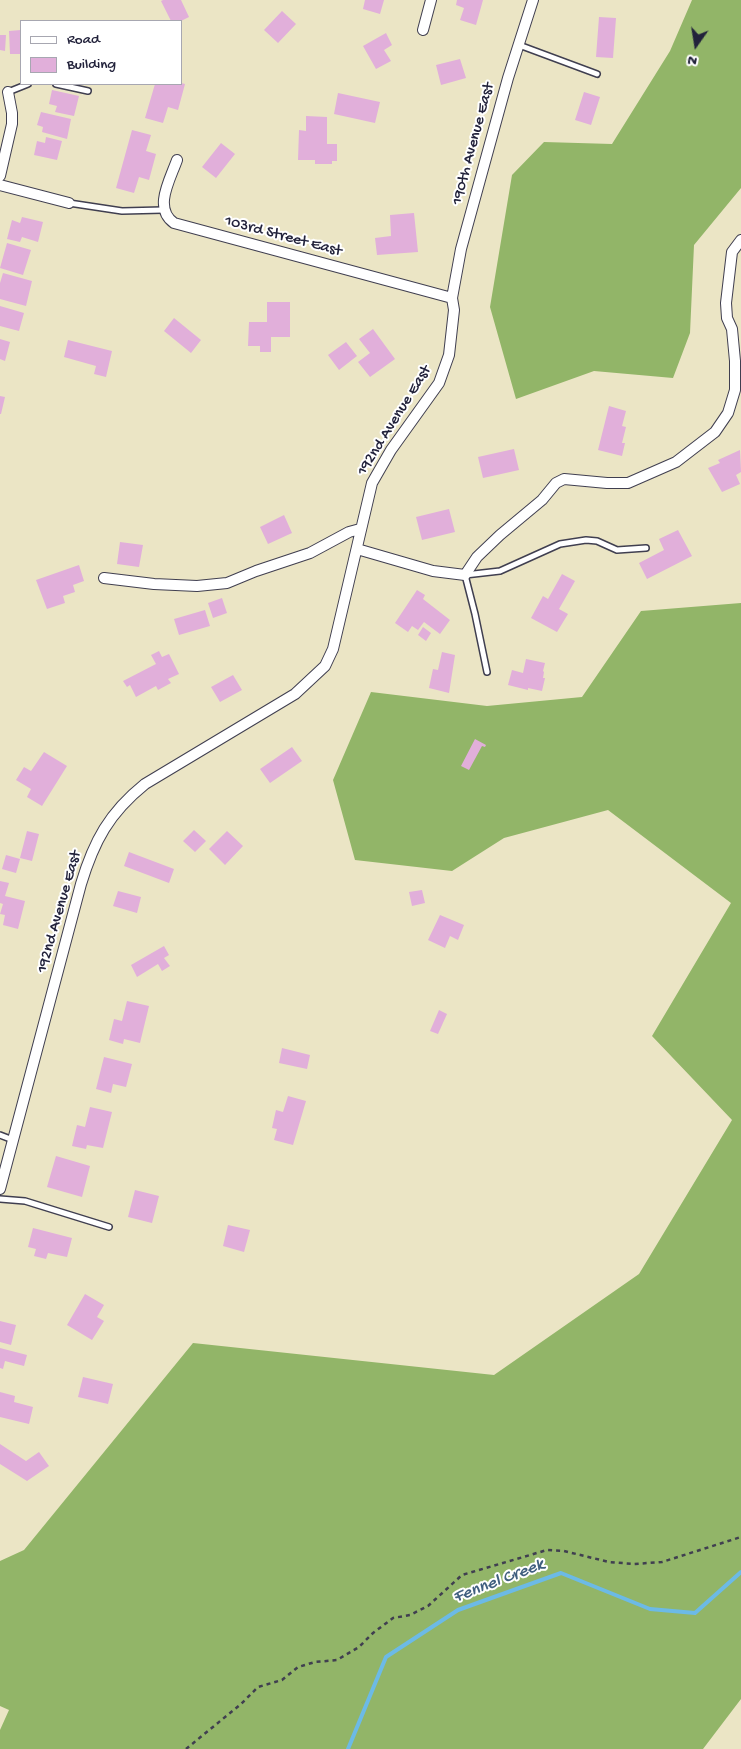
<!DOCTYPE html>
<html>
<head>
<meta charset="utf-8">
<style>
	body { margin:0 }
	#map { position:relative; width:741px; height:1749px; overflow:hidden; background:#ebe5c5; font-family:"Gochi Hand",sans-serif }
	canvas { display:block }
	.legend { position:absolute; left:20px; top:20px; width:162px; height:65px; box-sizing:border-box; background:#fff; border:1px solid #a7a7b1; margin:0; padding:6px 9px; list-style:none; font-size:15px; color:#22223b }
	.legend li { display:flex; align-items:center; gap:10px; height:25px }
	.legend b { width:25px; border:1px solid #a7a7b1 }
	.north { position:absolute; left:671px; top:20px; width:50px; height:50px; -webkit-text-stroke:4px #fff; paint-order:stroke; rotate:193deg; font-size:14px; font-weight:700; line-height:20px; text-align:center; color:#22223b }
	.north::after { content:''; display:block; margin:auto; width:18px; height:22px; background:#22223b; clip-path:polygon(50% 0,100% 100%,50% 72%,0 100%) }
</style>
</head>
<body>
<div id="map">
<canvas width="741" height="1749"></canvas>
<ul class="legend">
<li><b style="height:6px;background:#fff"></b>Road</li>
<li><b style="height:14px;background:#e1afda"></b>Building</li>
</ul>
<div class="north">N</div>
</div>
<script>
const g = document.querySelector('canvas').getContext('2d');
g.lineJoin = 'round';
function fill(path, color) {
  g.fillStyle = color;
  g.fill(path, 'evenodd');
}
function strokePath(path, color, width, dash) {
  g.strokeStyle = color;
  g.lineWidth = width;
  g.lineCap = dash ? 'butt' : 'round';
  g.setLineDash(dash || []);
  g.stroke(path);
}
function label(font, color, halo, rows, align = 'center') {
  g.font = font + ' "Gochi Hand",sans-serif';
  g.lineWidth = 4;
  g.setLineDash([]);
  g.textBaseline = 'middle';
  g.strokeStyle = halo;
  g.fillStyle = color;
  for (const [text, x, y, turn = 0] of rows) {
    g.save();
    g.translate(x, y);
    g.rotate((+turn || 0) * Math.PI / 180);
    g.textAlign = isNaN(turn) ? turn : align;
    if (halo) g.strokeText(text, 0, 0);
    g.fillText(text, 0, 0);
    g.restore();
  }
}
fill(new Path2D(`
	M 692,0 L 741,0 L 741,188 L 694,245 L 690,333 L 673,378 L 594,371 L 516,399 L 490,307 L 512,175 L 544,142 L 612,144 L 670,51 Z
	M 741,603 L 741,1699 L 703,1749 L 0,1749 L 0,1730 L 9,1710 L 0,1706 L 0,1561 L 24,1550 L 193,1343 L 494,1375 L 639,1274 L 732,1120 L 652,1036 L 731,903 L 608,810 L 504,838 L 452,871 L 355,860 L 333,780 L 371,692 L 487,706 L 582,697 L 641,611 Z`), '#92b568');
strokePath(new Path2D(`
	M 348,1749 L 386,1657 L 458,1610 L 561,1573 L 650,1609 L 695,1613 L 741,1572`), '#6cbae6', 4);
fill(new Path2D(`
	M 163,0 L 181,0 L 189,17 L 181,21 L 171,21 L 161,1 Z
	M 365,0 L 384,0 L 380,14 L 363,9 Z
	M 457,0 L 483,0 L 476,25 L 460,20 L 464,8 L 456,5 Z
	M 282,11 L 296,24 L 278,43 L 264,30 Z
	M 599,17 L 616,18 L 613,58 L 596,57 Z
	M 21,30 L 21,54 L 10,54 L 9,31 Z
	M 386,33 L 392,45 L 384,50 L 391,61 L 376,69 L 363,46 Z
	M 0,35 L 6,35 L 5,51 L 0,50 Z
	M 460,59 L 466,78 L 441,85 L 436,65 Z
	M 181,83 L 185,84 L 178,110 L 168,107 L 163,123 L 145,118 L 155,84 Z
	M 52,90 L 79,96 L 74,116 L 55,112 L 57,106 L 49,104 Z
	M 584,92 L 600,97 L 591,125 L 575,120 Z
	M 338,93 L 380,102 L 375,123 L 334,114 Z
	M 41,112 L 71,119 L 67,139 L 42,132 L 43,127 L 37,125 Z
	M 306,116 L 327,117 L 327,144 L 337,144 L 337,161 L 332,161 L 332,164 L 315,164 L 315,160 L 298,160 L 299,130 L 306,131 Z
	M 132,130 L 151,135 L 146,151 L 156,154 L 149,180 L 139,177 L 134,193 L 116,188 Z
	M 46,137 L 62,141 L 57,160 L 34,155 L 37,141 L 45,143 Z
	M 221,143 L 235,154 L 216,178 L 202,167 Z
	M 414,213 L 418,252 L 377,255 L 375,238 L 391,236 L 390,215 Z
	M 22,217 L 43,222 L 38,242 L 22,237 L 20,242 L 7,239 L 12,220 L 20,223 Z
	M 7,243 L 31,250 L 23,275 L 0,268 Z
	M 3,273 L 32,281 L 26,306 L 0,299 L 0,283 Z
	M 267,302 L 290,302 L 290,337 L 271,337 L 271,352 L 260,352 L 260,346 L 248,346 L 249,322 L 267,322 Z
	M 0,306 L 24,313 L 19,331 L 0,326 Z
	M 174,318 L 201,340 L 191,353 L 164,331 Z
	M 373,329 L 395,359 L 370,377 L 358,362 L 370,353 L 359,339 Z
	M 0,339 L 10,342 L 5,361 L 0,359 Z
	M 68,340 L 112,351 L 106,377 L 94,374 L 96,366 L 64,357 Z
	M 346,342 L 357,356 L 339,370 L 328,355 Z
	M 0,396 L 5,397 L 1,414 L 0,414 Z
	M 609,406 L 626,411 L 622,426 L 626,427 L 622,443 L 625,443 L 622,456 L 598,450 Z
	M 514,449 L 519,470 L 483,478 L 478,457 Z
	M 740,450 L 741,472 L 736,475 L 740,484 L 722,492 L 708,468 L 720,463 L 718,460 Z
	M 449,509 L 455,532 L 422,540 L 416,517 Z
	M 284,515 L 292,533 L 268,544 L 260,527 Z
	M 678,530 L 692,556 L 647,579 L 639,563 L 664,550 L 659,539 Z
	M 120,542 L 143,545 L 139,567 L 117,564 Z
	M 79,565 L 84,581 L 73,585 L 75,592 L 63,596 L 65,603 L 47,609 L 36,580 Z
	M 562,574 L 575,581 L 559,609 L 568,614 L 557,632 L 531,618 L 543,596 L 548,599 Z
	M 417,590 L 425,595 L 423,599 L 450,620 L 440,634 L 424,622 L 418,630 L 412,626 L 408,632 L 395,623 Z
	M 222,598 L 227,613 L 213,618 L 208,603 Z
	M 205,610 L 210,626 L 179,635 L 174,619 Z
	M 423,627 L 431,633 L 426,641 L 418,635 Z
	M 159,651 L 162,657 L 169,654 L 179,674 L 168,679 L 171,683 L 158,690 L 156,686 L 136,697 L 130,685 L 127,687 L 123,681 L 156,664 L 151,655 Z
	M 442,652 L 455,655 L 449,693 L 429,688 L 433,669 L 438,670 Z
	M 526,659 L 545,663 L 543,671 L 544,672 L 543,678 L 545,678 L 542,691 L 528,688 L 528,690 L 508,685 L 512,670 L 523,673 Z
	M 233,675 L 242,690 L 220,702 L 211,687 Z
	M 475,739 L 486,745 L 485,747 L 482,746 L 469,770 L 461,766 Z
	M 292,747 L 302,761 L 270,783 L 260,769 Z
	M 44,752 L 67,766 L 42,806 L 27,797 L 31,789 L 16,780 L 24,767 L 31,771 Z
	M 194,830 L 206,841 L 195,852 L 183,841 Z
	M 27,831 L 39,834 L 32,861 L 20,858 Z
	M 227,831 L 243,846 L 225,865 L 209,849 Z
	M 129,852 L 174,869 L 169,883 L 124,866 Z
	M 6,855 L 20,859 L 16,873 L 2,869 Z
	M 0,881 L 9,883 L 5,896 L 25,901 L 18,929 L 3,925 L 5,915 L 0,914 L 3,904 L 0,903 Z
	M 422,890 L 425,903 L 412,906 L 409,892 Z
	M 118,891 L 141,897 L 137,913 L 113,906 Z
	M 440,915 L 464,925 L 458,940 L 450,936 L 445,948 L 428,940 Z
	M 164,946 L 169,955 L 164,958 L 170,966 L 162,971 L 158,964 L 137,977 L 131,965 Z
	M 127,1001 L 149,1006 L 140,1043 L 124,1039 L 123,1044 L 109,1040 L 114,1019 L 122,1021 Z
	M 439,1010 L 447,1014 L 438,1034 L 430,1031 Z
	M 282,1048 L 310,1055 L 307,1069 L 279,1063 Z
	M 104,1057 L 132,1064 L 126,1087 L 113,1084 L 111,1093 L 96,1089 Z
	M 288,1096 L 306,1101 L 293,1145 L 274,1140 L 277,1129 L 272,1128 L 276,1110 L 283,1112 Z
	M 90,1107 L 112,1112 L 103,1148 L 87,1145 L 86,1149 L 72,1146 L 77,1125 L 85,1127 Z
	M 56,1156 L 90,1166 L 82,1197 L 47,1187 Z
	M 135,1190 L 159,1196 L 152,1223 L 128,1217 Z
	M 228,1225 L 250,1230 L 244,1252 L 223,1246 Z
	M 33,1228 L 72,1238 L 67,1257 L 48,1253 L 46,1259 L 34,1256 L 36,1249 L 28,1247 Z
	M 85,1294 L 104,1305 L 97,1317 L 104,1321 L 92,1340 L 67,1325 Z
	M 0,1321 L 16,1325 L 11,1345 L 0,1342 Z
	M 0,1348 L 27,1355 L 24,1366 L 5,1361 L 3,1369 L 0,1368 Z
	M 83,1377 L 113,1384 L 108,1404 L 78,1397 Z
	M 0,1392 L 15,1396 L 14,1402 L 33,1407 L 29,1424 L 0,1417 Z
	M 0,1444 L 26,1461 L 39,1452 L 49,1466 L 27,1481 L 0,1464 Z`), '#e1afda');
const lane = new Path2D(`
	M 519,45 L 597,74
	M 56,84 L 88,91
	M 8,92 L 28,84
	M 69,203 L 122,211 L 163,210
	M 487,672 L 475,614 L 465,575 L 500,571 L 560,544 L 586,540 L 597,541 L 617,550 L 646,548
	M 0,1135 L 13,1140
	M 0,1199 L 25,1201 L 109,1227`);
const street = new Path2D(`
	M 423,30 L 431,0
	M 177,160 C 170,180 153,208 174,223 L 452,298
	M 0,176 L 12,124 L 12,113 L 8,92
	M 0,185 L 69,203
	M 357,549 L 433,571 L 465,575 L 477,557 L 500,535 L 542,500 L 556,483 L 564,479 L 607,483 L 628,483 L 676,462 L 715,432 L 728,413 L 735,390 L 735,361 L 732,329 L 727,318 L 726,303 L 732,252 L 741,240
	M 104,578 L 154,584 L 197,586 L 227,583 L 256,571 L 310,553 L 349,532 L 360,529
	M 0,1189 L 81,884 C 94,841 109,813 145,784 L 295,694 L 325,666 L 333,649 L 372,483 L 391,450 L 439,383 L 449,355 L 454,310 L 452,298 L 461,249 L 508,78 L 533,0`);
strokePath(lane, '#403f50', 8);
strokePath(street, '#403f50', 12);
strokePath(new Path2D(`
	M 186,1749 L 241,1704 L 258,1687 L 282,1680 L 298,1667 L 315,1662 L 337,1660 L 359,1647 L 373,1633 L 393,1618 L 410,1615 L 428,1606 L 462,1575 L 547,1550 L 564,1551 L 609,1562 L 634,1564 L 662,1562 L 741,1537`), '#403f50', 2.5, [4, 4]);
strokePath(lane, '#fff', 5);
strokePath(street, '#fff', 10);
label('16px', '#22223b', '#fff', [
	["190th Avenue East",474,144,-75],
	["103rd Street East",283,237,15],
	["192nd Avenue East",395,421,-58],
	["192nd Avenue East",60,912,-74]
]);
label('italic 18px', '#405f7f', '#fff', [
	["Fennel Creek",499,1582,-21]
]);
</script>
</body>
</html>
